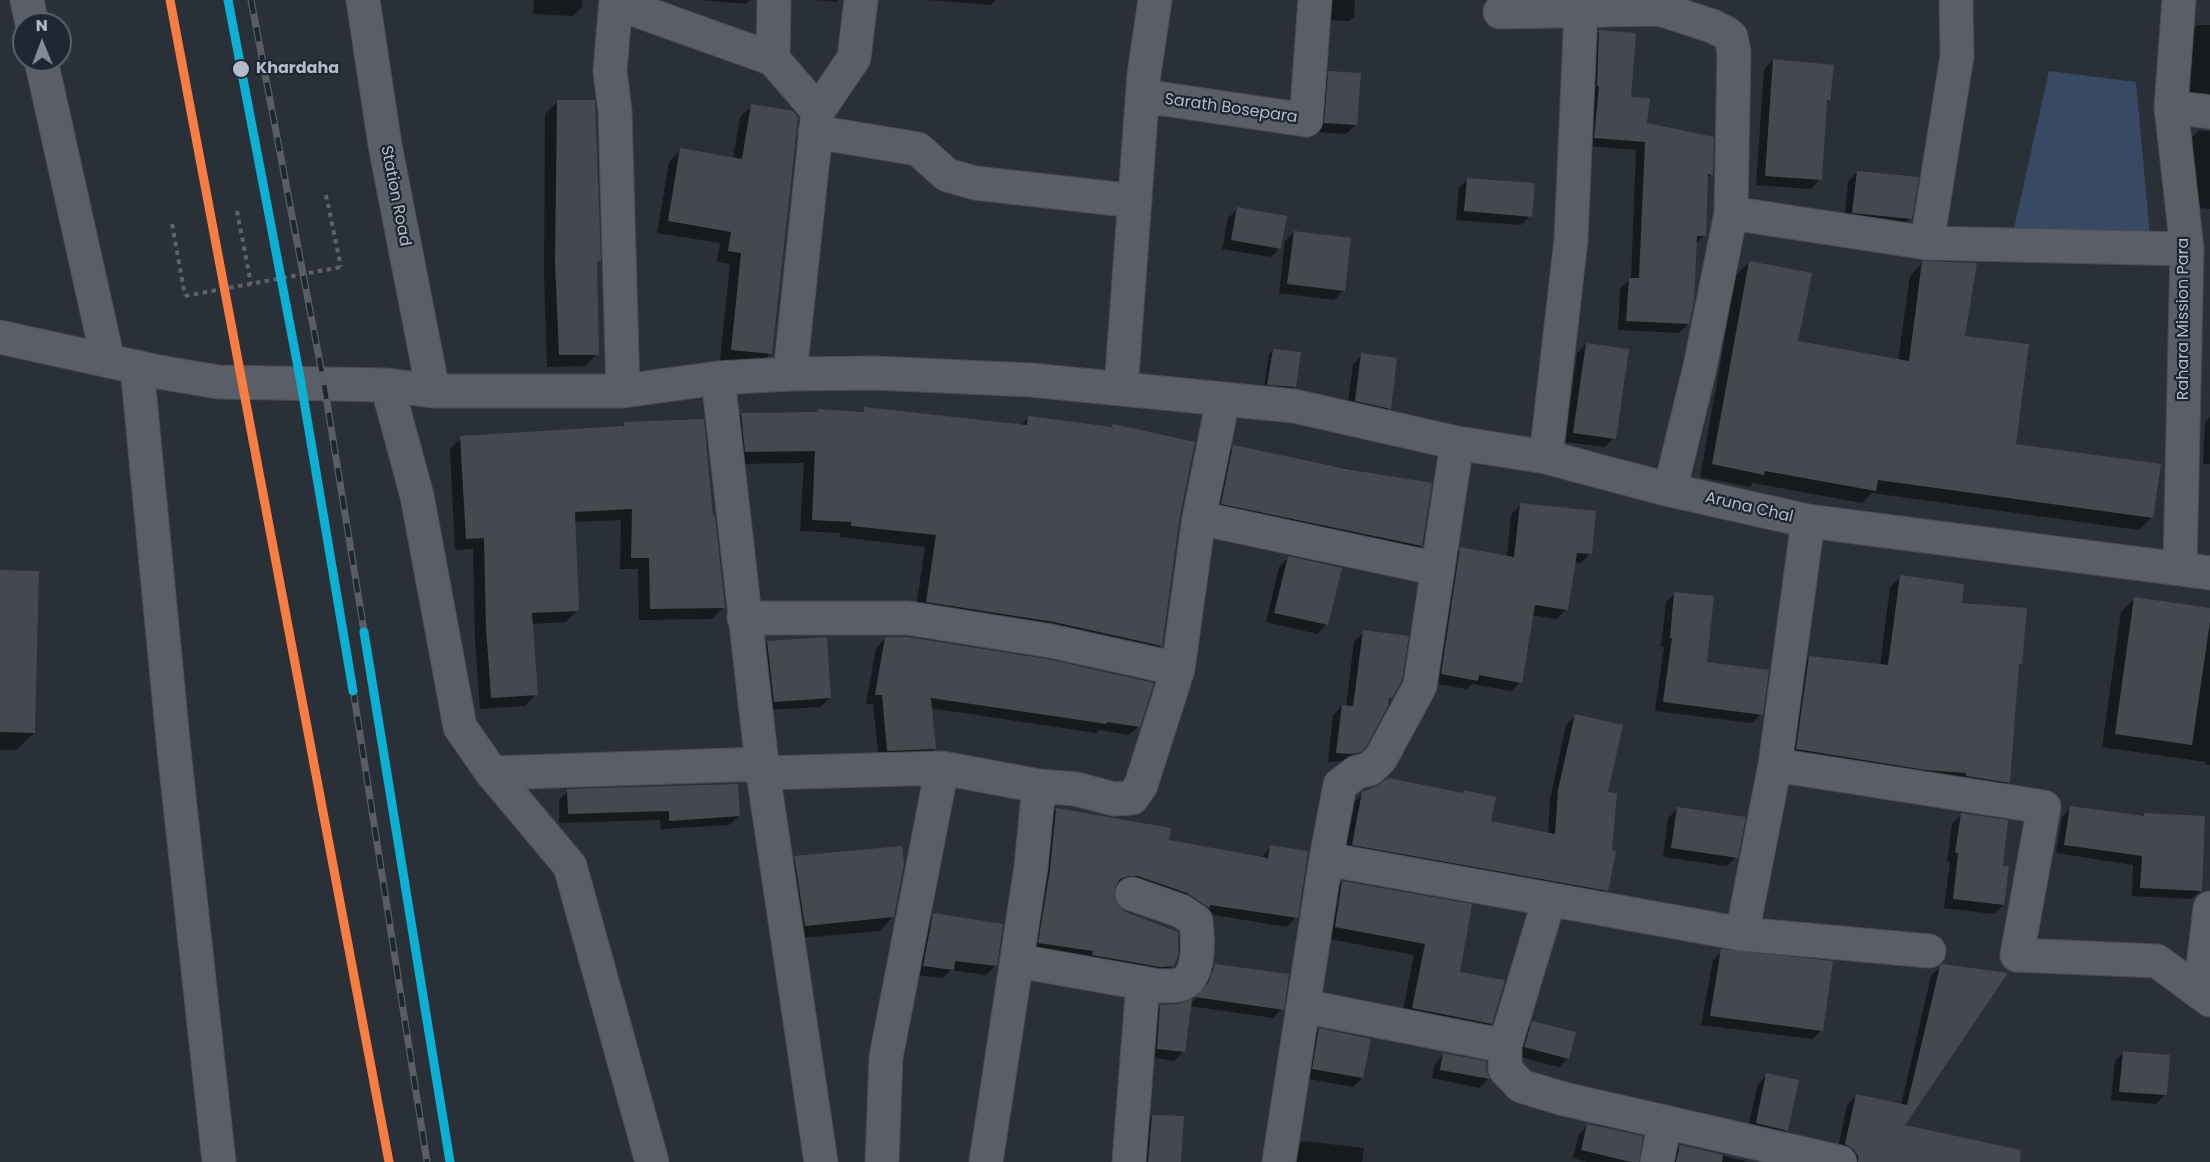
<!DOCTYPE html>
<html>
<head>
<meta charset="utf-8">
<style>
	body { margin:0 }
	#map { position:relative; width:2210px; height:1162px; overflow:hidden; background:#2a3038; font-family:Poppins,sans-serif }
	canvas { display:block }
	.north { position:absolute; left:12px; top:12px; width:60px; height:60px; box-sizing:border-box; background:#1d2633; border:2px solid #59626f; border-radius:50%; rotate:359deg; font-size:16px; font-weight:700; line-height:24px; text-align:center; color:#b4bcc9 }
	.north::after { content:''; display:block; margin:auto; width:21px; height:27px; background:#848b96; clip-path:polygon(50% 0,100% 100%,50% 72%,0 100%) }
</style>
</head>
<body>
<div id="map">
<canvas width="2210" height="1162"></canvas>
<div class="north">N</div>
</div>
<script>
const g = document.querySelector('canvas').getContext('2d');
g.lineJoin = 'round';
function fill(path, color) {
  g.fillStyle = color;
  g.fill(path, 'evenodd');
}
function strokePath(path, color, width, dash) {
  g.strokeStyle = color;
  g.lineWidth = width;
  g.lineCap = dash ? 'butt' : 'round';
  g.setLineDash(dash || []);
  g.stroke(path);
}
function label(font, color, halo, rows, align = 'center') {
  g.font = font + ' Poppins,sans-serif';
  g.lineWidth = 4.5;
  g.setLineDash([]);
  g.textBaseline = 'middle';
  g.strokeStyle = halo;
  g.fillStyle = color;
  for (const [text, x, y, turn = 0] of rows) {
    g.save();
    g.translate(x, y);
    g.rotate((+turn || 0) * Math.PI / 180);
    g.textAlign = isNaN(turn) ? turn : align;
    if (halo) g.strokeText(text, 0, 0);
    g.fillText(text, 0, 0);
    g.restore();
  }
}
fill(new Path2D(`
	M 2049,71 L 2136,82 L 2151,247 L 2013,233 Z`), '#384963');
fill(new Path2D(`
	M 534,0 L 582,0 L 582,7 L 573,16 L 533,14 Z
	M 701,0 L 750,0 L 746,4 Z
	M 816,0 L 838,0 L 837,2 Z
	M 928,0 L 996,0 L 991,5 Z
	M 1329,0 L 1355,0 L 1354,17 L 1349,21 L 1329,20 Z
	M 2198,25 L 2210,25 L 2210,105 L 2185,100 L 2188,34 Z
	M 1600,31 L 1629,98 L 1646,125 L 1711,174 L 1706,179 L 1704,235 L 1695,245 L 1688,324 L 1679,333 L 1618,330 L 1620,288 L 1631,279 L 1636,150 L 1586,146 L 1590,40 Z
	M 1773,60 L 1829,100 L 1825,103 L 1820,179 L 1811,189 L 1756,185 L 1764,69 Z
	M 1329,72 L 1356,124 L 1346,134 L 1316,132 L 1320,82 Z
	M 557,102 L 599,260 L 595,264 L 597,354 L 585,366 L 547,367 L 544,274 L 545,114 Z
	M 752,106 L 771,353 L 759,365 L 720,361 L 730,264 L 717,262 L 720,243 L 657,233 L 669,162 L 680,150 L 733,159 L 740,117 Z
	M 2199,131 L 2210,131 L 2210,209 L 2192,207 L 2189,140 Z
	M 1857,172 L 1910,218 L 1901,228 L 1844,221 L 1848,182 Z
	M 1468,179 L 1530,216 L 1521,225 L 1456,220 L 1459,188 Z
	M 1237,209 L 1280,248 L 1271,257 L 1222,249 L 1228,218 Z
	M 1294,232 L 1344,290 L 1334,300 L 1279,293 L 1285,241 Z
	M 1749,262 L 1797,343 L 1898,361 L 1910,276 L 1922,263 L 1963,337 L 2015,445 L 2152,517 L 2139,530 L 1872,493 L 1862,503 L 1753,483 L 1750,487 L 1700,477 L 1736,275 Z
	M 1586,344 L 1614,438 L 1605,447 L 1565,442 L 1577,353 Z
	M 1273,350 L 1295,387 L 1291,391 L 1264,388 L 1269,354 Z
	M 1362,355 L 1389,408 L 1380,417 L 1347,410 L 1353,364 Z
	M 864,409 L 1020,426 L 1028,418 L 1179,515 L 1161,646 L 1149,658 L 915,614 L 925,547 L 840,537 L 840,533 L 800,531 L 804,463 L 734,464 L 729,427 L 741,414 L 860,413 Z
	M 2210,417 L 2210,464 L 2203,464 L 2205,423 Z
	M 624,424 L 711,518 L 724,607 L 712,619 L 639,620 L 638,569 L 620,569 L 621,520 L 574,522 L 577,610 L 566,622 L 531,624 L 536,694 L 525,706 L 480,709 L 475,640 L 473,549 L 455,550 L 450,449 L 461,438 L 620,428 Z
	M 1233,447 L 1430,484 L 1421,546 L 1407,559 L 1208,517 L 1220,461 Z
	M 1521,505 L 1590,553 L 1581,563 L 1574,562 L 1566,609 L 1557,619 L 1532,615 L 1520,682 L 1511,691 L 1472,684 L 1467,689 L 1432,683 L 1452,557 L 1461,548 L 1507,557 L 1511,514 Z
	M 1288,558 L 1327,624 L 1317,634 L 1266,622 L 1279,567 Z
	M 0,571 L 34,733 L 16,750 L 0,750 Z
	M 1900,577 L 1960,604 L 2021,664 L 2017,668 L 2009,782 L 1999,792 L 1786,759 L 1799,668 L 1809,657 L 1880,666 L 1890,587 Z
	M 1675,593 L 1705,663 L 1761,714 L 1752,723 L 1655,711 L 1664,647 L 1661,647 L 1666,602 Z
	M 2135,598 L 2210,609 L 2210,765 L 2206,765 L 2206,762 L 2102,747 L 2121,612 Z
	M 1364,632 L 1391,697 L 1365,746 L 1350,761 L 1328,762 L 1333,715 L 1342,706 L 1346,707 L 1354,641 Z
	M 886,638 L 1139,726 L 1129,735 L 1099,730 L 1096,733 L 930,708 L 934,749 L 925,758 L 879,759 L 873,704 L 866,704 L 876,648 Z
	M 767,642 L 830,698 L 820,707 L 765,710 L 758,651 Z
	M 1575,716 L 1606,794 L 1607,890 L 1597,899 L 1344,853 L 1353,803 L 1363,793 L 1548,834 L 1550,800 L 1566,725 Z
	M 568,791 L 739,816 L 729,825 L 661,829 L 660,820 L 559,823 L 559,800 Z
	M 2071,808 L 2142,817 L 2145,814 L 2201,890 L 2191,899 L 2132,896 L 2133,865 L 2056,853 L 2062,817 Z
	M 1056,809 L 1168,841 L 1261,858 L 1271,846 L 1296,917 L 1287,927 L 1202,913 L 1128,885 L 1118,884 L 1113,886 L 1112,898 L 1117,908 L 1174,964 L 1164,974 L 1030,952 L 1047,818 Z
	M 1677,809 L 1736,857 L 1727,866 L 1663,857 L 1668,818 Z
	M 1961,815 L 2002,867 L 2003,905 L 1994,914 L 1944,908 L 1950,862 L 1947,862 L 1952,824 Z
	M 795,858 L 893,917 L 879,931 L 791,939 L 781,871 Z
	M 1342,882 L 1471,906 L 1459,973 L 1491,1024 L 1479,1035 L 1401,1020 L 1414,955 L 1324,938 L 1331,894 Z
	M 933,915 L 995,966 L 986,975 L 951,970 L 943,978 L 914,975 L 924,924 Z
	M 1722,951 L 1822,1030 L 1812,1039 L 1701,1025 L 1713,960 Z
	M 1215,965 L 1282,1009 L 1273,1018 L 1189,1006 L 1183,1052 L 1174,1061 L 1148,1057 L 1152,1015 L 1161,1006 L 1190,1005 L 1200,994 L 1206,974 Z
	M 1943,965 L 1903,1126 L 1968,1162 L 1847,1162 L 1837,1153 L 1847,1105 L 1856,1096 L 1901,1105 L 1931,976 Z
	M 1533,1023 L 1568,1058 L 1559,1067 L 1516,1056 L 1523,1032 Z
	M 1319,1030 L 1362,1078 L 1353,1087 L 1304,1078 L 1310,1039 Z
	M 2124,1052 L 2165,1095 L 2156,1104 L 2111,1100 L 2115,1061 Z
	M 1444,1054 L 1485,1070 L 1488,1079 L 1480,1088 L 1432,1078 L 1435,1064 Z
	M 1767,1075 L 1787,1130 L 1778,1139 L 1747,1132 L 1758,1084 Z
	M 1152,1116 L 1180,1162 L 1140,1162 L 1143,1125 Z
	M 1588,1125 L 1637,1162 L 1587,1162 L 1573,1158 L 1579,1134 Z
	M 1303,1141 L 1364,1148 L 1362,1162 L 1292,1162 L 1294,1150 Z
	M 1680,1146 L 1749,1162 L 1670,1162 L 1671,1155 Z`), '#0007');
fill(new Path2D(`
	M 1599,30 L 1636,33 L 1631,97 L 1650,98 L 1647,123 L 1714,137 L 1713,175 L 1708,174 L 1706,236 L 1697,236 L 1694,302 L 1689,324 L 1626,321 L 1629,278 L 1639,278 L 1645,142 L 1594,138 L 1599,86 L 1597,86 Z
	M 1773,59 L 1834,65 L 1830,100 L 1827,100 L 1822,180 L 1765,176 Z
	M 1328,71 L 1361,73 L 1357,125 L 1324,123 Z
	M 557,100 L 595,100 L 601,261 L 597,261 L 599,355 L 559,355 L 555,261 Z
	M 751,104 L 793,111 L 798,117 L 772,354 L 731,350 L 741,253 L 728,251 L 731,232 L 668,221 L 680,148 L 742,159 Z
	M 1857,171 L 1919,177 L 1912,219 L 1852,213 Z
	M 1467,178 L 1535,183 L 1532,217 L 1464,211 Z
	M 1237,207 L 1287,216 L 1281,249 L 1231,240 Z
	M 1294,231 L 1351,238 L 1345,291 L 1287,284 Z
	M 1749,261 L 1812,273 L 1798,341 L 1909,361 L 1922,261 L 1977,263 L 1965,336 L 2029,344 L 2016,444 L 2161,464 L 2153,518 L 1878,480 L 1876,491 L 1765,471 L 1764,475 L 1712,464 Z
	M 1586,343 L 1629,349 L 1616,439 L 1573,433 Z
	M 1273,349 L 1301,352 L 1296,387 L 1267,385 Z
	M 1361,353 L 1397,358 L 1391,409 L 1355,401 Z
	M 864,407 L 1027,425 L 1028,416 L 1112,427 L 1113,424 L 1195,442 L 1180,515 L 1162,646 L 1054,622 L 926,602 L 936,535 L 851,526 L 851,522 L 812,520 L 815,451 L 745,452 L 741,413 L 817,412 L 818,409 L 863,412 Z
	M 704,419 L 713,516 L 715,516 L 725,608 L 650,609 L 649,558 L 631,558 L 632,509 L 575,512 L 579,611 L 532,613 L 538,695 L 491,698 L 486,627 L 484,538 L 466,539 L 460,436 L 624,426 L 624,422 Z
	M 1233,445 L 1347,469 L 1432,483 L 1422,546 L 1221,504 Z
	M 1520,503 L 1596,511 L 1592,554 L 1577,553 L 1568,610 L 1535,605 L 1522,683 L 1479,675 L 1478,681 L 1441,674 L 1460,547 L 1514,557 Z
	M 1288,556 L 1342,568 L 1328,625 L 1274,613 Z
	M 0,570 L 39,571 L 35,733 L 0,732 Z
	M 1900,575 L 1964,584 L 1962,603 L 2027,608 L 2022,665 L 2019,664 L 2010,783 L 1966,776 L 1966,773 L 1926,770 L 1796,749 L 1809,656 L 1888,665 Z
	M 1674,592 L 1714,596 L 1707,662 L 1769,670 L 1763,715 L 1663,702 L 1672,638 L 1670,638 Z
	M 2134,597 L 2210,608 L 2210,622 L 2192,745 L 2115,734 Z
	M 1363,630 L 1409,636 L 1402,680 L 1392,698 L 1389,698 L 1388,706 L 1366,747 L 1361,752 L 1353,754 L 1336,753 L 1342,705 L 1353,706 Z
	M 827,637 L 831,698 L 774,702 L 767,641 Z
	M 885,637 L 906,637 L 1047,659 L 1154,683 L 1140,727 L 1107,722 L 1107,724 L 931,698 L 936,749 L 887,751 L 882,695 L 875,695 Z
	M 1575,714 L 1623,725 L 1608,792 L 1617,793 L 1612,850 L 1616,851 L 1608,891 L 1352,845 L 1362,792 L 1375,787 L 1388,778 L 1463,793 L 1464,790 L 1496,797 L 1491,821 L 1555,834 L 1558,790 Z
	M 738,784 L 740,816 L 669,821 L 669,811 L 568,814 L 567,789 Z
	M 2070,806 L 2144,816 L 2144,813 L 2205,816 L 2202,891 L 2140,888 L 2142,856 L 2064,845 Z
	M 1677,807 L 1746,817 L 1738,858 L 1671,848 Z
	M 1056,808 L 1171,828 L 1169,840 L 1268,858 L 1270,845 L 1308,851 L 1298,918 L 1210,905 L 1209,908 L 1187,893 L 1138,876 L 1129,876 L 1120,879 L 1115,887 L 1114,897 L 1118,906 L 1126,912 L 1178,932 L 1178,955 L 1174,966 L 1160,967 L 1092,955 L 1093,951 L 1038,943 L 1050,870 Z
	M 1961,813 L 2008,820 L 2003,866 L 2009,866 L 2004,905 L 1953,899 L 1958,853 L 1955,853 Z
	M 902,846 L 904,864 L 894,917 L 805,926 L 794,856 Z
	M 1342,881 L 1472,904 L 1460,972 L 1505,980 L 1492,1024 L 1412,1008 L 1425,944 L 1335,927 Z
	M 933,913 L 1003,924 L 997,966 L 955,961 L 954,970 L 923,966 Z
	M 1721,949 L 1833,961 L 1823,1031 L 1710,1016 Z
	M 1215,964 L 1289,974 L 1284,1010 L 1195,997 L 1208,983 Z
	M 1942,964 L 2008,973 L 1905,1125 L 2021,1150 L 2020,1162 L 1858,1162 L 1858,1156 L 1853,1149 L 1845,1144 L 1856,1094 L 1907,1105 L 1940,966 Z
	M 1192,999 L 1185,1052 L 1157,1049 L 1160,1005 L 1179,1004 Z
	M 1532,1021 L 1576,1032 L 1569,1059 L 1524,1047 Z
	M 1319,1028 L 1371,1039 L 1363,1078 L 1312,1069 Z
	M 2123,1051 L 2170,1055 L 2167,1095 L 2119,1092 Z
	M 1443,1053 L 1486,1061 L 1486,1070 L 1490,1079 L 1440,1070 Z
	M 1766,1073 L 1799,1080 L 1788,1131 L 1756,1123 Z
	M 1152,1115 L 1184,1116 L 1181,1162 L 1148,1162 Z
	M 1587,1124 L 1643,1136 L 1639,1162 L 1631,1162 L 1581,1150 Z
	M 1680,1145 L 1723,1155 L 1722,1162 L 1676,1162 Z`), '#444950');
const minor = new Path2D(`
	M 27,0 L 32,24
	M 363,0 L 385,145 L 433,391
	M 616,0 L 610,71 L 615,111 L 623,391
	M 774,0 L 773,59 L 818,111 L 790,374
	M 1654,0 L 1660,9 L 1712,26 L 1726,33 L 1731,37 L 1734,52 L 1731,213 L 1700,367 L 1670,490
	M 2179,0 L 2171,107 L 2187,249 L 2180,567
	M 616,3 L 773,59
	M 1500,12 L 1660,9
	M 41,60 L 108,361
	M 1143,96 L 1306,120 L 1315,0
	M 2171,107 L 2210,112
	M 818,111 L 854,58 L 861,0
	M 815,132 L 918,149 L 947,175 L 975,183 L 1135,201
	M 1731,213 L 1927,243 L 2187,249
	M 1927,243 L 1957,56 L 1956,0
	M 0,337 L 159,372 L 218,382 L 387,385 L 433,391 L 623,391 L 718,378 L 790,374 L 875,373 L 1031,380 L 1294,406 L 1457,443 L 1546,457 L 1670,490 L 1808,521 L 2210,573
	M 137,367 L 174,750 L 219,1162
	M 718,378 L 763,773 L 821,1162
	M 387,385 L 417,496 L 460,727 L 492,773 L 570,866 L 652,1162
	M 1121,389 L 1144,74 L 1155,0
	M 1546,457 L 1571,240 L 1581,11
	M 1199,518 L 1438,569
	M 1808,521 L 1775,765 L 1742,934 L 1929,951
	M 744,618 L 908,618 L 1051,641 L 1178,669
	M 1775,765 L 2044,807 L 2017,955 L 2157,961 L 2210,1000
	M 492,773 L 762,764
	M 763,773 L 942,768 L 1039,786 L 1076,789 L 1114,799 L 1132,798 L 1141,785 L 1178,669 L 1199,518 L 1223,400
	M 1326,859 L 1340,785 L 1357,772 L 1370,769 L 1381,758 L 1420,686 L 1457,443
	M 1549,900 L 1505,1046 L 1505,1069 L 1521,1086 L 1564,1099 L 1840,1162
	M 1018,961 L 1159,986 C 1165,985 1173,987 1178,985 C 1202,980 1198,938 1196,921 L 1181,911 L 1132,894
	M 2200,993 L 2210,908
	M 1303,1006 L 1505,1046
	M 882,1162 L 886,1057 L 942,768
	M 986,1162 L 1031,867 L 1039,786
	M 1129,1162 L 1143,983
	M 1279,1162 L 1326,859 L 1742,934
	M 1657,1162 L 1665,1122`);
strokePath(minor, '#484c53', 35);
strokePath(new Path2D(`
	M 326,195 L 341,267
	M 237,211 L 251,284
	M 172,224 L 185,296`), '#5d636a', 4, [4.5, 4.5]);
strokePath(minor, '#5a5e66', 33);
const rail = new Path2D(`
	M 228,0 L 301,383 L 344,632 L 427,1162
	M 251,0 L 324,384 L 450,1162`);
strokePath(rail, '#595d64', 7);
strokePath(rail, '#1d2633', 4.5, [14]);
strokePath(new Path2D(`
	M 185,296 L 341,267`), '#5d636a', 4, [4.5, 4.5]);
strokePath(new Path2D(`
	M 170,0 L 389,1162`), '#f77d43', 9);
strokePath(new Path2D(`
	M 228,0 L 301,383 L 353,691
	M 364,632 L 450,1162`), '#0dafd3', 9);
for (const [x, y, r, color] of [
	[241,69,9,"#b4bcc9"]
]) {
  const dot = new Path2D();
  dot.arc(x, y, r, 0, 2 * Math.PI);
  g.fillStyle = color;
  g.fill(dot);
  strokePath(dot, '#1d2633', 2);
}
label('bold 16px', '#b4bcc9', '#1d2633', [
	["Khardaha",256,69]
], 'left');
label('16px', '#b4bcc9', '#1d2633', [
	["Sarath Bosepara",1231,109,8],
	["Station Road",395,196,79],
	["Rahara Mission Para",2184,319,-90],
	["Aruna Chal",1749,508,13]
]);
</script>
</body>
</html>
